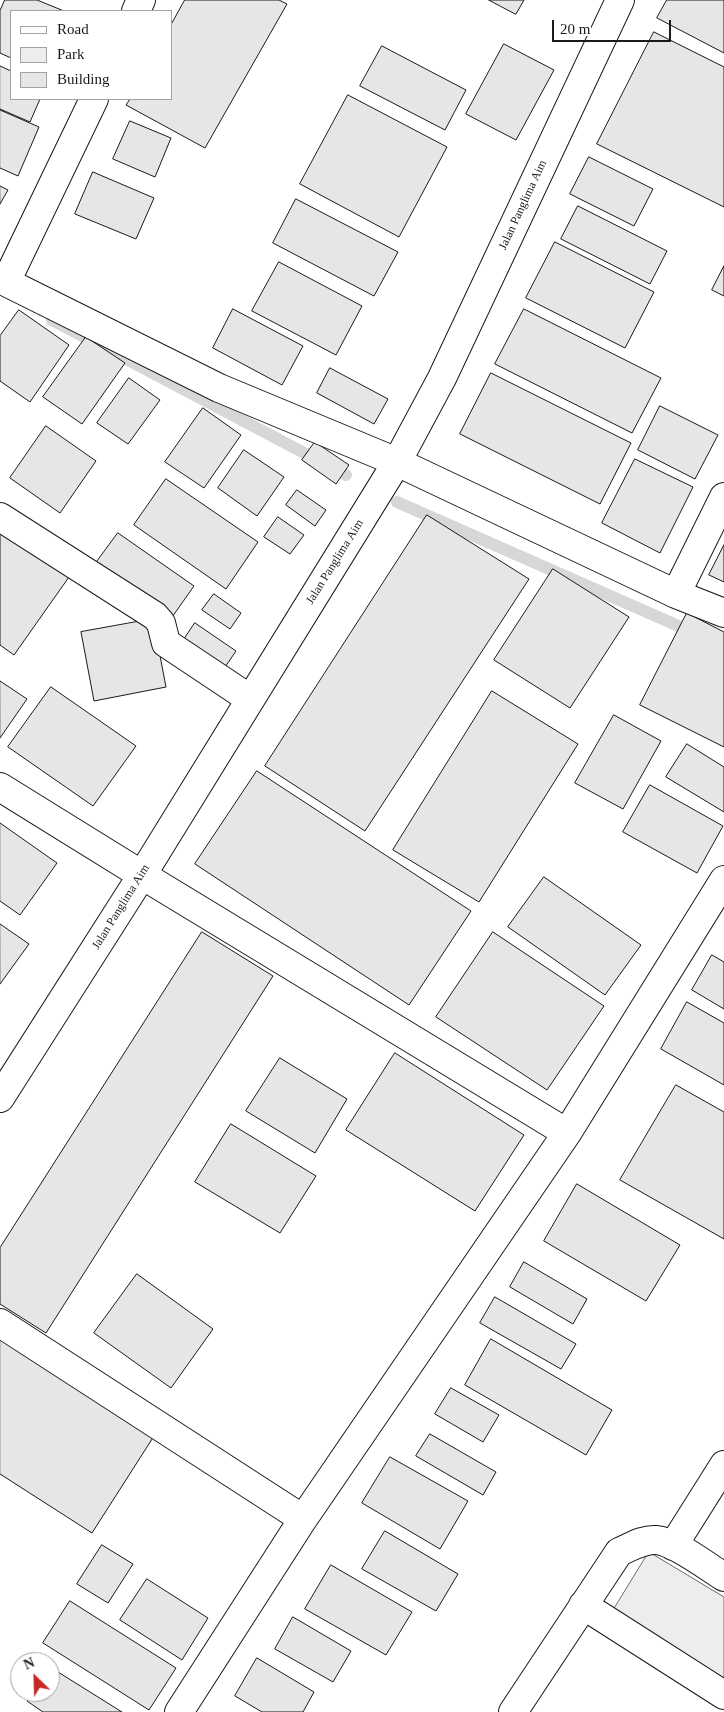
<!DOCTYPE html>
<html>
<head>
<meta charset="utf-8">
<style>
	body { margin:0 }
	#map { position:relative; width:724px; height:1712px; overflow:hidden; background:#fff; font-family:"Times New Roman",serif }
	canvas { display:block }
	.legend { position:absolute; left:10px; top:10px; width:162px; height:90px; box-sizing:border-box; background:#fff; border:1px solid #a3a3a3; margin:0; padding:6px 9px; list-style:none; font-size:15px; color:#1a1a1a }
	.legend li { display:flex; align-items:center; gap:10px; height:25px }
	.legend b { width:25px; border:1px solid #a3a3a3 }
	.north { position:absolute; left:10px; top:1652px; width:50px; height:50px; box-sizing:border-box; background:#fff; border:1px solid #a3a3a3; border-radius:50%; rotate:336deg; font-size:14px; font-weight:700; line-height:20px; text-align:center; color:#1a1a1a }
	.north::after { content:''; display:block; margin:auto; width:18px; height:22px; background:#c62828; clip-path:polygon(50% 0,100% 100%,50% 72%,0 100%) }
	.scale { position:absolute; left:552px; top:20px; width:119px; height:22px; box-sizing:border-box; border:2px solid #1a1a1a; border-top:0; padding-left:6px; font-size:15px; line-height:18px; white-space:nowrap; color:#1a1a1a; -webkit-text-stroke:4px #fff; paint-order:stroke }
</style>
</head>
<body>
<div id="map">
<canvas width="724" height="1712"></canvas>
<ul class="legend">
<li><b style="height:6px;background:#fff"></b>Road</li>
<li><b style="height:14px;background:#ededed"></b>Park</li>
<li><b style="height:14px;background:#e6e6e6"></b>Building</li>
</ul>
<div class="north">N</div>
<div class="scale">20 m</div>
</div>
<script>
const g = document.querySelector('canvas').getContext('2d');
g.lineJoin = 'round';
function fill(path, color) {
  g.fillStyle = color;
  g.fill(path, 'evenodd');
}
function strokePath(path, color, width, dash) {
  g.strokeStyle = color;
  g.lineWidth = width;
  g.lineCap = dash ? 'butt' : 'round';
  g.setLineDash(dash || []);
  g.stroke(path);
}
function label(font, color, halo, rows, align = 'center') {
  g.font = font + ' "Times New Roman",serif';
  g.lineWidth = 4;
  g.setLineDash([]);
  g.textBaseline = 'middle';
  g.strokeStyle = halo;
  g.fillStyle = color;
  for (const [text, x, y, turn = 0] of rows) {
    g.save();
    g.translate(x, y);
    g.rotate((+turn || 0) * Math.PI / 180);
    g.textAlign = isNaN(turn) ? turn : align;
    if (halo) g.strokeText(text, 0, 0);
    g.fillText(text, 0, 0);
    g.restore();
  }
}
const green = new Path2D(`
	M 649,1552 L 724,1597 L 724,1683 L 611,1614 Z`);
fill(green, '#ededed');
strokePath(green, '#6a6a6a', 1);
strokePath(new Path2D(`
	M 52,320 L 346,475
	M 397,502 L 724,646`), '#d7d7d7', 12);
const building = new Path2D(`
	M 5,0 L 37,0 L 64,11 L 11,11 L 11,58 L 0,53 L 0,11 Z
	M 185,0 L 279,0 L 287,4 L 205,148 L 126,105 L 130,99 L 171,99 L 171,25 Z
	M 489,0 L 524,0 L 516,14 Z
	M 667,0 L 724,0 L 724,53 L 657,18 Z
	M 654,32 L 724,67 L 724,207 L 597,144 Z
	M 504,44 L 554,70 L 516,140 L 466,114 Z
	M 382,46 L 466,90 L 445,130 L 360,86 Z
	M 0,66 L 11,71 L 11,99 L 40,99 L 30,122 L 0,109 Z
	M 348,95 L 447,147 L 399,237 L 300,184 Z
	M 0,110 L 39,127 L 18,176 L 0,168 Z
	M 130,121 L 171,138 L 155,177 L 113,159 Z
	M 589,157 L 653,189 L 634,226 L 570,194 Z
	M 93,172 L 154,198 L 136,239 L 75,214 Z
	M 0,186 L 8,190 L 0,204 Z
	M 296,199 L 398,252 L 374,296 L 273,243 Z
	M 578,206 L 667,251 L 650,284 L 561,239 Z
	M 555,242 L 654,292 L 625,348 L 526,298 Z
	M 279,262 L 362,306 L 336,355 L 252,311 Z
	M 724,266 L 724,296 L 712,290 Z
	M 233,309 L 303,346 L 282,385 L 213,348 Z
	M 524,309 L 661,378 L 632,433 L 495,364 Z
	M 19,310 L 69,345 L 30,402 L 0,381 L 0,336 Z
	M 86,337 L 125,363 L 82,424 L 43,397 Z
	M 330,368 L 388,399 L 374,424 L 317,393 Z
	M 491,373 L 631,443 L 600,504 L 460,434 Z
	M 129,378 L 160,400 L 128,444 L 97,423 Z
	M 660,406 L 718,435 L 695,479 L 638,450 Z
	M 203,408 L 241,435 L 204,488 L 165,462 Z
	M 46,426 L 96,461 L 60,513 L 10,478 Z
	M 315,442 L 349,465 L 336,484 L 302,460 Z
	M 244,450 L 284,477 L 257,516 L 218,488 Z
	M 635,459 L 693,487 L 660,553 L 602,523 Z
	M 166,479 L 258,542 L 226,589 L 134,525 Z
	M 297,490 L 326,510 L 315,526 L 286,505 Z
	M 427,515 L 529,579 L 365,831 L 265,766 Z
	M 278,517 L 304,535 L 290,554 L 264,537 Z
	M 3,530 L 69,577 L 14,655 L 0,645 L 0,534 Z
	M 118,533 L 194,586 L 170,620 L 93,567 Z
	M 724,545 L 724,582 L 709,575 Z
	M 553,569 L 629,617 L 570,708 L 494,660 Z
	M 214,594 L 241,613 L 230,629 L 202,610 Z
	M 687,613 L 724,632 L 724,747 L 640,705 Z
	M 153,619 L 166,687 L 94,701 L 81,632 Z
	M 195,623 L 236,651 L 223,670 L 183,641 Z
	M 0,681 L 27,699 L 0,738 Z
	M 51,687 L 136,746 L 93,806 L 8,747 Z
	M 492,691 L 578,744 L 479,902 L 393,850 Z
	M 614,715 L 661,741 L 623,809 L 575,783 Z
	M 687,744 L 724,767 L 724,812 L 666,777 Z
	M 257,771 L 471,911 L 409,1005 L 195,864 Z
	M 650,785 L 723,826 L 697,873 L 623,832 Z
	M 0,823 L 57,863 L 20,915 L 0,901 Z
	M 544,877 L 641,945 L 605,995 L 508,927 Z
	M 0,924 L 29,944 L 0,984 Z
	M 202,932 L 273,976 L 46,1333 L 0,1304 L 0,1248 Z
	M 493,932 L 604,1006 L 547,1090 L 436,1017 Z
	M 712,955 L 724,962 L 724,1009 L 692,990 Z
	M 687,1002 L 724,1023 L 724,1085 L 661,1049 Z
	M 395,1053 L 524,1135 L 475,1211 L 346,1130 Z
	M 280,1058 L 347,1099 L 315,1153 L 246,1111 Z
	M 676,1085 L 724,1112 L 724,1239 L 620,1180 Z
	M 231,1124 L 316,1176 L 280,1233 L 195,1182 Z
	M 577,1184 L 680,1245 L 646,1301 L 544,1241 Z
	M 524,1262 L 587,1299 L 573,1324 L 510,1287 Z
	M 137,1274 L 213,1329 L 171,1388 L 94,1333 Z
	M 495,1297 L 576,1344 L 561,1369 L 480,1323 Z
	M 0,1339 L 154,1436 L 92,1533 L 0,1474 Z
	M 491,1339 L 612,1410 L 586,1455 L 465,1385 Z
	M 451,1388 L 499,1415 L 483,1442 L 435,1414 Z
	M 430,1434 L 496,1472 L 483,1495 L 416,1456 Z
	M 390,1457 L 468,1501 L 440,1549 L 362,1503 Z
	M 385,1531 L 458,1574 L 436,1611 L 362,1569 Z
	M 102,1545 L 133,1564 L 108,1603 L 77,1584 Z
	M 331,1565 L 412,1612 L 386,1655 L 305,1609 Z
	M 147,1579 L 208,1618 L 182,1660 L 120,1620 Z
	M 70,1601 L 176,1668 L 149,1710 L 43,1643 Z
	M 293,1617 L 351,1651 L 333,1682 L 275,1649 Z
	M 257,1658 L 314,1692 L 303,1712 L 262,1712 L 235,1696 Z
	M 50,1667 L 122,1712 L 43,1712 L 27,1701 L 32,1692 L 50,1692 Z`);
fill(building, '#e6e6e6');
strokePath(building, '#1a1a1a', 1);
const street = new Path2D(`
	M 136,11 L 141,0
	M 94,99 L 6,282 L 219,388 L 397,462 L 676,594 L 724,613
	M 0,517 L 155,616 L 161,623 L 166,643 L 250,699
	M 676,594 L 724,497
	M 0,787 L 142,875 L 567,1133
	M 0,1323 L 303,1519 L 567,1133 L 724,880
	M 673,1546 L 724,1465
	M 583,1605 L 724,1695
	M 179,1712 L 303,1519
	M 513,1712 L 619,1552 C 631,1547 643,1539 656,1540 C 674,1541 708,1567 724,1577`);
const secondary = new Path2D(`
	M 0,1098 L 142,875 L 397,462 L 442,378 L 620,0`);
strokePath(street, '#1a1a1a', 30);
strokePath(secondary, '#1a1a1a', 30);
strokePath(street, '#fff', 28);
strokePath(secondary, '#fff', 28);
label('12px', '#1a1a1a', '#fff', [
	["Jalan Panglima Aim",523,205,-65],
	["Jalan Panglima Aim",335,562,-58],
	["Jalan Panglima Aim",121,907,-58]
]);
</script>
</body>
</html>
